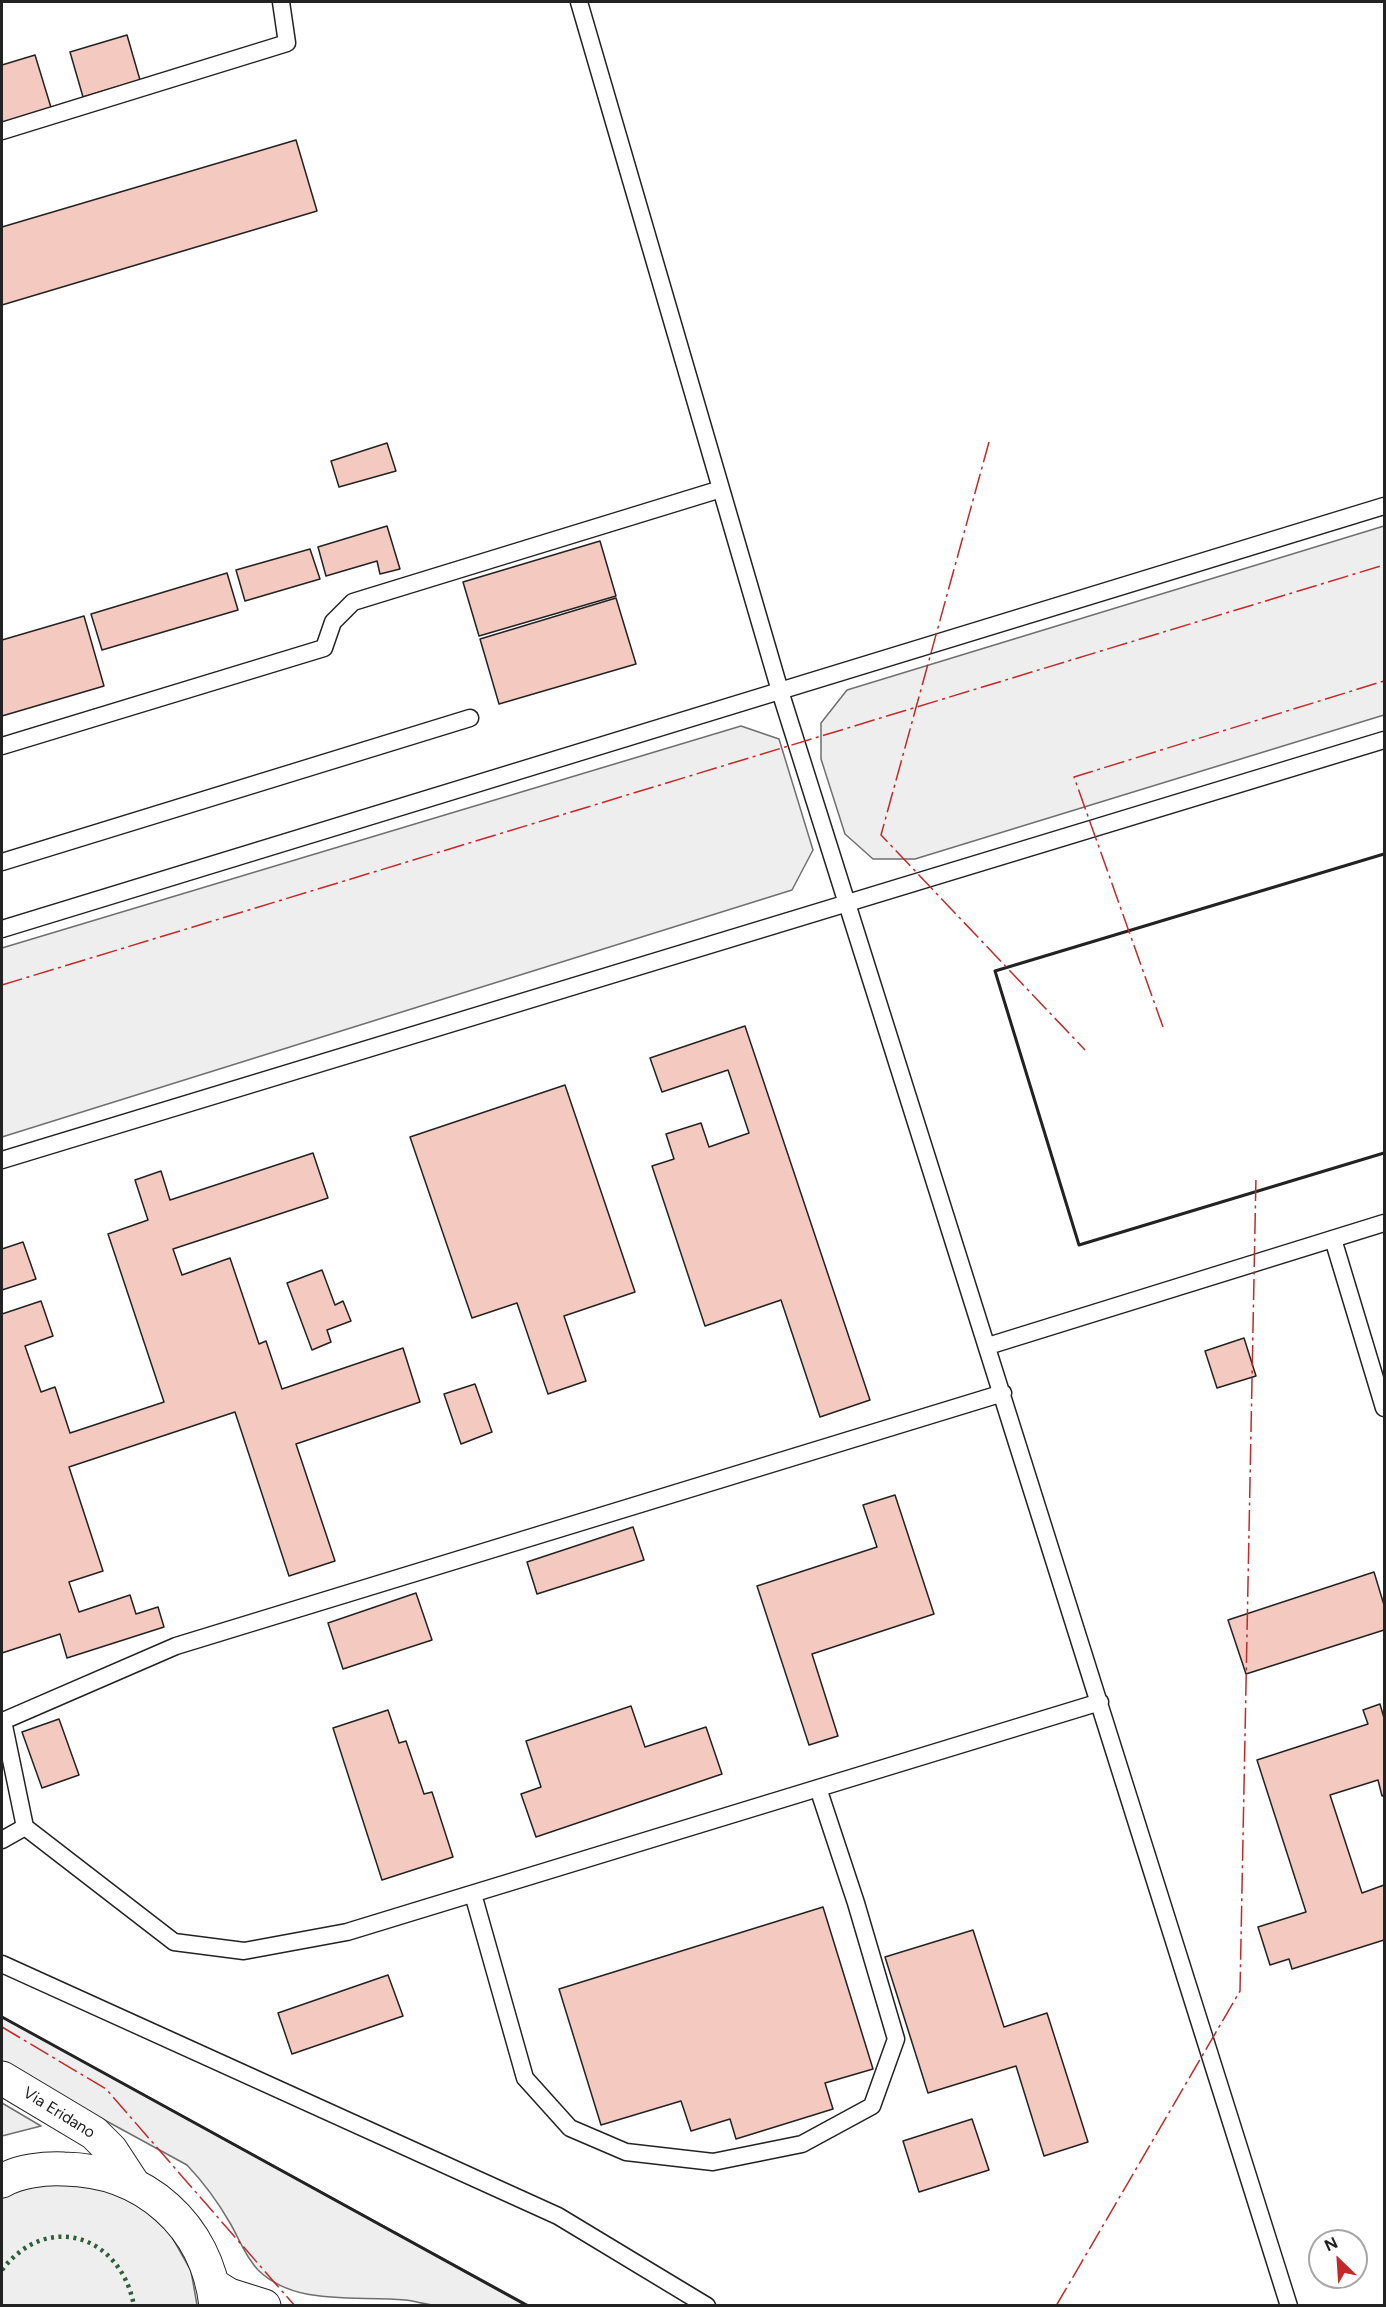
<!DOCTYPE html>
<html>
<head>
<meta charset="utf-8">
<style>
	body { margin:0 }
	#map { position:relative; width:1386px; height:2307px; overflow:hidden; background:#fff; font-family:Figtree,sans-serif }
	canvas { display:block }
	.frame { position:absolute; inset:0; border:3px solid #222; pointer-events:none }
	.north { position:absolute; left:1308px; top:2229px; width:60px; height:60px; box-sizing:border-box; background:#fff; border:2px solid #a7a7a7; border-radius:50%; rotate:335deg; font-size:16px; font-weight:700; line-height:24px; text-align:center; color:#222 }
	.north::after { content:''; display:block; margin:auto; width:21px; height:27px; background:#c62828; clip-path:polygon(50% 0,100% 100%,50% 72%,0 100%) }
</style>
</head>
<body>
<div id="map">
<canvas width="1386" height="2307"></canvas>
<div class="frame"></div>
<div class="north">N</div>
</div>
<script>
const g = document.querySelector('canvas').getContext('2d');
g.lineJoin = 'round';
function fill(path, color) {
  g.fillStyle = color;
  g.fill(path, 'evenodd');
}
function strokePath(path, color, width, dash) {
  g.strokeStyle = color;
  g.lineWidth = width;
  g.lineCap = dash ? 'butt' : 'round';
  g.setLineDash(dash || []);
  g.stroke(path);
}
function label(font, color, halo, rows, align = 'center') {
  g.font = font + ' Figtree,sans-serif';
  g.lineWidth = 4.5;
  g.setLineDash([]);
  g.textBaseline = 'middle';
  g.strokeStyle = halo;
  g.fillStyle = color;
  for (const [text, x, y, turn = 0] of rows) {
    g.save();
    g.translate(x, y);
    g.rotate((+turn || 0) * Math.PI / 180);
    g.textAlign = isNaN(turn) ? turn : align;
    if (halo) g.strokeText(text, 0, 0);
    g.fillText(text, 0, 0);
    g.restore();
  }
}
const green = new Path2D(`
	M 1384,526 L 1384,715 L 915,859 L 873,859 L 845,834 L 821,759 L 821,723 L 847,690 Z
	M 741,726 L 779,739 L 813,850 L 792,890 L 2,1137 L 2,948 Z
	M 2,2017 L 528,2305 C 498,2305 467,2307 437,2305 C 426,2305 416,2301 405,2300 C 356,2295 296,2307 258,2270 C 244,2255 240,2240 230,2223 C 218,2202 204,2183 187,2165 L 2,2064 Z
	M 2,2103 L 41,2126 L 2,2136 Z
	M 48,2181 L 93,2184 L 135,2202 L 169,2232 L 191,2271 L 197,2305 L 2,2306 L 2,2195 Z`);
fill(green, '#eee');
strokePath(green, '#6f6f6f', 1.5);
const building = new Path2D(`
	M 127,35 L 140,80 L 83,97 L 70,52 Z
	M 35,55 L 53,114 L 2,129 L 2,65 Z
	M 296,140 L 317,211 L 2,305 L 2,227 Z
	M 387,443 L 396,471 L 339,487 L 331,461 Z
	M 387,526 L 400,569 L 380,574 L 377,561 L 326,576 L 318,547 Z
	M 600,541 L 616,596 L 479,636 L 463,582 Z
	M 310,549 L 320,579 L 245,601 L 236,570 Z
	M 227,573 L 238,610 L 102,650 L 91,614 Z
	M 616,598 L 636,664 L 499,704 L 480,639 Z
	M 84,616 L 104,686 L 2,716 L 2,640 Z
	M 745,1026 L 870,1400 L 820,1417 L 781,1300 L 705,1326 L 652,1166 L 674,1159 L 666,1134 L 701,1123 L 709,1147 L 749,1133 L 728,1070 L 662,1092 L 650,1058 Z
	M 565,1085 L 635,1292 L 564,1316 L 586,1381 L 548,1394 L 517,1303 L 472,1318 L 410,1137 Z
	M 313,1153 L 328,1198 L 173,1249 L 182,1275 L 230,1258 L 259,1344 L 266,1341 L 282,1389 L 403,1348 L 420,1402 L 296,1444 L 335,1561 L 289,1576 L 235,1412 L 69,1467 L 103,1571 L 69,1582 L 79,1612 L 130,1595 L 136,1614 L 158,1607 L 164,1627 L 67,1658 L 60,1634 L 2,1653 L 2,1314 L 41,1301 L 53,1336 L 25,1346 L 41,1392 L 55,1387 L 70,1433 L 164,1402 L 108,1234 L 148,1220 L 135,1180 L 161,1171 L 170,1200 Z
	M 23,1242 L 36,1279 L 2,1290 L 2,1249 Z
	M 322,1270 L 335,1305 L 343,1301 L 351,1321 L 327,1330 L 331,1342 L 312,1350 L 287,1283 Z
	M 1244,1338 L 1256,1376 L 1217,1388 L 1205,1351 Z
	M 475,1384 L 492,1432 L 461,1444 L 444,1394 Z
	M 895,1495 L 934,1614 L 812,1654 L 838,1736 L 809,1745 L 757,1586 L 877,1547 L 863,1505 Z
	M 633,1527 L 644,1560 L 537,1594 L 527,1562 Z
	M 1374,1572 L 1384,1605 L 1384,1630 L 1246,1674 L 1228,1620 Z
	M 416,1593 L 432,1640 L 343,1669 L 328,1623 Z
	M 1380,1704 L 1384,1718 L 1384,1795 L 1382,1796 L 1378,1780 L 1330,1795 L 1362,1893 L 1384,1885 L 1384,1940 L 1292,1969 L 1289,1959 L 1270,1965 L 1258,1927 L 1306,1912 L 1257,1760 L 1368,1724 L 1363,1710 Z
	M 631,1706 L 645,1747 L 706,1727 L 722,1774 L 536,1837 L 521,1794 L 541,1787 L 526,1741 Z
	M 388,1710 L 399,1743 L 406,1741 L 424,1794 L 432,1792 L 453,1857 L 382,1880 L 333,1728 Z
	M 59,1719 L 79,1775 L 42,1788 L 22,1732 Z
	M 823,1907 L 873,2069 L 825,2083 L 833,2109 L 736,2139 L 730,2119 L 691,2131 L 681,2101 L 601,2125 L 559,1989 Z
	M 973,1930 L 1004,2027 L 1047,2013 L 1088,2142 L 1044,2156 L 1016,2066 L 928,2093 L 885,1957 Z
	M 388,1975 L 403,2016 L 292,2054 L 278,2013 Z
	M 972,2119 L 989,2170 L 919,2192 L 903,2141 Z`);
fill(building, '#f3c9c0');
strokePath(building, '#222', 1.5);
const lane = new Path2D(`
	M 579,2 L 780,691 L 1289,2306
	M 2,131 L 287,43 L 281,2
	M 2,746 L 324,648 L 333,622 L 353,602 L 721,489
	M 2,862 L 470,718
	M 2,929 L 1384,506
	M 2,1160 L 1384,740
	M 1333,1239 L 1384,1408
	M 988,1346 L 1384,1223
	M 25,1827 L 174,1942 L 244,1951 L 347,1932 L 1100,1702
	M 2,1840 L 25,1827 L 3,1721 L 176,1646 L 1003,1393
	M 473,1894 L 525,2078 L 570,2128 L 626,2152 L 713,2162 L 802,2144 L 872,2106 L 896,2039 L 856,1903 L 818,1788
	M 2,1964 L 558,2216 L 707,2306`);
const primary = new Path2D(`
	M 2,2078 L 94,2133 L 111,2150 L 132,2182
	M 2,2181 C 18,2171 45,2168 64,2169 C 144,2170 207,2225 216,2306
	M 213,2285 L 229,2295 L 264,2306`);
strokePath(lane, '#222', 19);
strokePath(primary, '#222', 35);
strokePath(lane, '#fff', 16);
strokePath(primary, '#fff', 33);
strokePath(new Path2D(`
	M 2,2270 C 47,2211 121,2235 134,2306`), '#2f5e38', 4.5, [3, 4.5]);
strokePath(new Path2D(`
	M 1384,854 L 995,971 L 1079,1245 L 1384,1153
	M 2,2017 L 528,2306`), '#222', 3);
strokePath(new Path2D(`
	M 989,442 L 881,835 L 1085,1050
	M 2,985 L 1384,565
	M 1163,1027 L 1074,777 L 1384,681
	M 2,2027 L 106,2089 L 295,2306
	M 1056,2306 L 1240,1991 L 1256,1176`), '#c62828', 1.5, [21, 4.5, 3, 4.5]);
label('16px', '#222', '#fff', [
	["Via Eridano",59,2113,32]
]);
</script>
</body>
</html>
